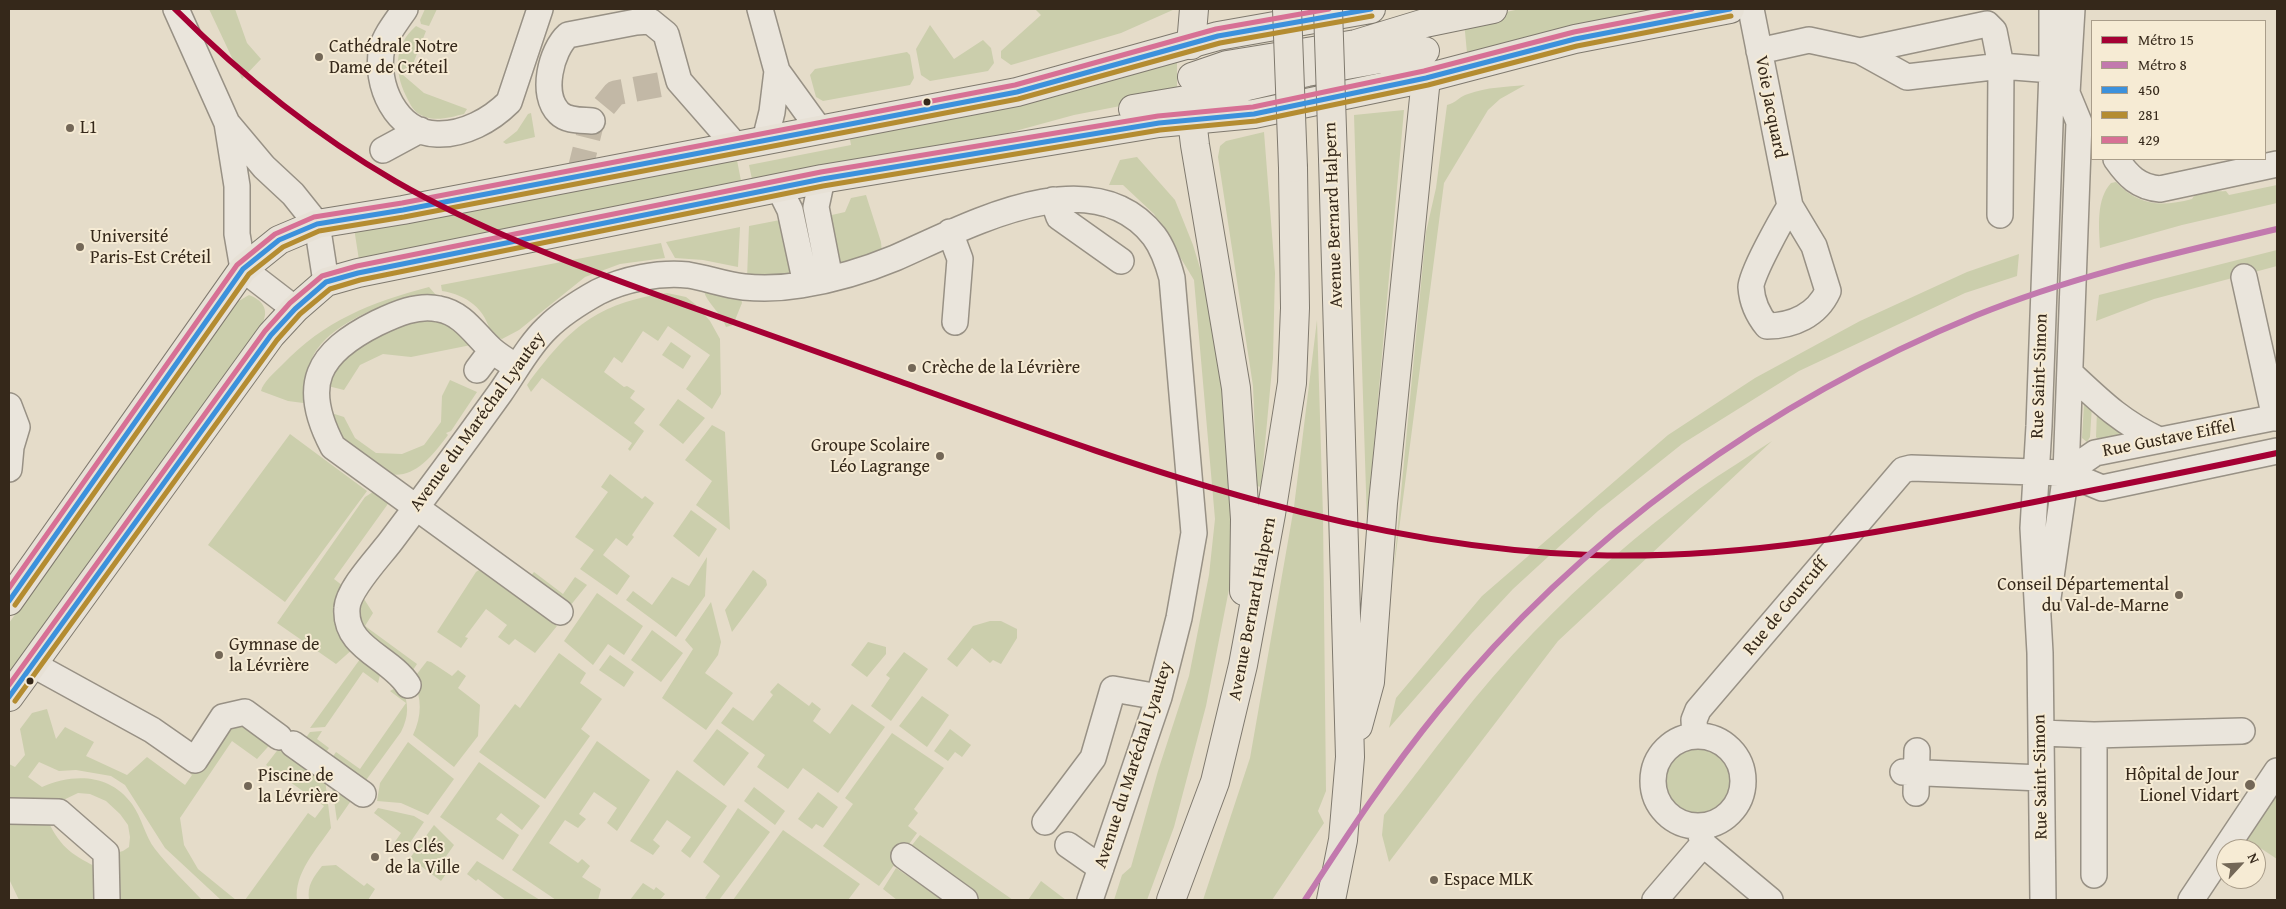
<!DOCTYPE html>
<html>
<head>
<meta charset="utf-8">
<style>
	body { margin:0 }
	#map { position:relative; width:2286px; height:909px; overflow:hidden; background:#e5dcc9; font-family:"Gentium Book Plus",serif }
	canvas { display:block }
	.frame { position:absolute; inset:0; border:10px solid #35281a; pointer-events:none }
	.legend { position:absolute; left:2091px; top:20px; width:175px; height:140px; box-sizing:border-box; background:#f6ebd4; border:1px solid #a99d8a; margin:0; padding:6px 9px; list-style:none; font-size:15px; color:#35281a }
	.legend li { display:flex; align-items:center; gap:10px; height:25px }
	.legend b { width:25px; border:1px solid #a99d8a }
	.north { position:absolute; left:2216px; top:839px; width:50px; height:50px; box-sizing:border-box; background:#f6ebd4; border:1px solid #a99d8a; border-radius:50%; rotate:65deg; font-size:14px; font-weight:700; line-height:20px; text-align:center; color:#35281a }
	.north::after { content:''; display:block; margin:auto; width:18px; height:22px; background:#736757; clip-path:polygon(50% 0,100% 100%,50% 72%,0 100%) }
</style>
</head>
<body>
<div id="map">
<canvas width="2286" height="909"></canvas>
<div class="frame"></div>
<ul class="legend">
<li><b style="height:6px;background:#a50034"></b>Métro 15</li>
<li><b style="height:6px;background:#c279ae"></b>Métro 8</li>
<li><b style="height:6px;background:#3c91dc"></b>450</li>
<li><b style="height:6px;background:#b48c31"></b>281</li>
<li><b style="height:6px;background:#d77095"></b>429</li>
</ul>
<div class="north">N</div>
</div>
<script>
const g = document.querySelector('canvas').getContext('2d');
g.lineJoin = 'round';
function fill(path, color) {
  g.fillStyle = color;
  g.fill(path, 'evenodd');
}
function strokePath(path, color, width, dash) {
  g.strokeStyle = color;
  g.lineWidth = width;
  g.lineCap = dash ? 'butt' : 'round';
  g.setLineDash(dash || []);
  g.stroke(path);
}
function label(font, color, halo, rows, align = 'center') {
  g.font = font + ' "Gentium Book Plus",serif';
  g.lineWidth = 4;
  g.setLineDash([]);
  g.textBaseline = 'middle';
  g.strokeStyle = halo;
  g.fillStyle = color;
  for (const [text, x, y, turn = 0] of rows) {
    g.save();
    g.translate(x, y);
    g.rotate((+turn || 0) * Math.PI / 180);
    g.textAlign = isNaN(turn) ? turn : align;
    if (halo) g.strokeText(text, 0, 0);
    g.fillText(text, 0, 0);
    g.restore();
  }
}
fill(new Path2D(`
	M 209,9 L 235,9 L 247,43 L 261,59 L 242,79 Z
	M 425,9 L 437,9 L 429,26 L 421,24 L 420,20 Z
	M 1035,9 L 1175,9 L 1121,33 L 1011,65 L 1001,58 L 1001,51 L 1041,15 Z
	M 1520,9 L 1659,9 L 1467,53 L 1464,21 Z
	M 930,25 L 954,59 L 983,40 L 991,48 L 994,63 L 988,71 L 930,81 L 921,75 L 916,49 Z
	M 416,26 L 426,31 L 409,74 L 406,71 L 403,75 L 424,93 L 467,109 L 464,114 C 451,117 436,122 423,116 C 414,113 410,104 406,96 C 394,71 394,45 416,26 Z
	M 907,52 L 910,55 L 914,78 L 910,85 L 823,101 L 816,97 L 810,75 L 815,69 Z
	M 1177,61 L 1177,95 L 1074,115 L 986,139 L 753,184 L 749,165 L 851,145 L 849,134 Z
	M 1525,85 L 1500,99 L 1488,110 L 1444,183 L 1393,576 L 1426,232 L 1436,188 L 1447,105 C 1456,103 1460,96 1468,94 C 1487,87 1506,87 1525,85 Z
	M 1404,110 L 1367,522 L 1354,115 Z
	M 531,113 L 535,137 L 506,144 L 503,142 L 517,131 L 528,114 Z
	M 1264,132 L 1275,273 L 1273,358 L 1261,487 L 1257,486 L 1253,386 L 1218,157 L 1220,146 L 1226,141 Z
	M 736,155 L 742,186 L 359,260 L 354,228 Z
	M 1137,157 L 1175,200 L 1193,245 L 1210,301 L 1233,452 L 1234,564 L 1206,706 L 1174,827 L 1147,900 L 1114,900 L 1122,875 L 1131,867 L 1158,771 L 1189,676 L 1209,575 L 1215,519 L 1194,280 L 1154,214 L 1123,185 L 1109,185 L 1120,160 Z
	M 2116,182 C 2139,206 2161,207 2192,199 L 2196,193 C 2206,189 2215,192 2226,191 L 2229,195 L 2277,185 L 2277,203 L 2182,225 L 2100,248 C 2099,227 2096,199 2111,183 Z
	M 866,195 L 881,242 L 882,253 L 845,264 L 839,262 L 823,217 L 845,212 L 851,198 Z
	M 780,220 L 792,269 L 785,277 L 747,278 L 749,226 Z
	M 740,227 L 738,267 L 703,260 L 675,258 L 666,242 Z
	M 661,243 L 665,258 L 620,264 L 585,277 L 519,330 L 502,339 L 491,335 C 486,309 467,295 442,291 L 441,285 Z
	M 2277,250 L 2277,266 L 2154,299 L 2096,321 L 2099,295 Z
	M 2019,254 L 2017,276 L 1965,293 L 1799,371 L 1682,444 L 1598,511 L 1513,589 L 1471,634 L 1389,728 L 1396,698 L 1482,596 L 1668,435 L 1755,378 L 1860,321 L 1967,272 Z
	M 429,287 L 436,295 C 427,296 417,296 409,298 C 377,305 318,330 310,365 C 307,377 311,392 311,404 L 288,401 L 261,391 C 263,382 275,372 282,365 C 325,320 370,303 429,287 Z
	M 704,291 L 741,298 L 742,303 L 733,325 L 726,327 C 722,314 706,302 704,291 Z
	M 667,293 L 686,297 L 695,304 L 710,321 L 720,339 L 721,394 L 712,409 L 686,389 L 710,355 L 668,326 L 658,341 L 643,331 L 622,363 L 614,357 L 604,372 L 624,387 L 627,386 L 635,391 L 630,398 L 645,409 L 634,423 L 644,431 L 630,451 L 628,449 L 632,443 L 542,378 L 531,392 L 527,385 C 568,329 596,303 667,293 Z
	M 249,295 C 262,300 269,309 263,322 L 9,678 L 9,623 L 237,302 Z
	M 440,316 L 471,345 L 411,357 L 383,354 L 360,365 L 344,390 L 324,385 L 346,347 L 408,319 Z
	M 1317,320 L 1323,516 L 1326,791 L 1318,811 L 1324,823 L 1272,900 L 1203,900 L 1250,758 L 1294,507 Z
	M 671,342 L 691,356 L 683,369 L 662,355 Z
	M 450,380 L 477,392 L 451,431 L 446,433 L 448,435 C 422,470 401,490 361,460 C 354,455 344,450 340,443 C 334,433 330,422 325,411 L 344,417 L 355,438 L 376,453 L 402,454 L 424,445 L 441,422 L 442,396 Z
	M 678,399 L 705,418 L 683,444 L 659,425 Z
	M 2088,400 L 2092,405 L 2090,437 L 2087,442 L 2082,438 L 2084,404 Z
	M 2097,411 L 2124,432 L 2122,435 L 2098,439 L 2096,437 Z
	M 712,425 L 725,432 L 730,530 L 696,505 L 712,481 L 685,460 Z
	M 290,434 L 367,491 L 285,602 L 208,545 Z
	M 1772,441 L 1558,641 L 1389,862 L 1382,835 L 1384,815 C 1432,754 1478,689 1533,633 C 1583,581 1640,532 1699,489 C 1723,472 1748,457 1772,441 Z
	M 610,474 L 642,499 L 645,496 L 654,503 L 632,535 L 634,537 L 627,546 L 616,538 L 603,555 L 630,576 L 617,595 L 580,569 L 594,550 L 575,537 L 608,492 L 601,487 Z
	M 376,490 L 390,501 L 334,579 L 347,589 L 354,648 L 336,664 L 277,623 L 365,497 Z
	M 691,510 L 717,529 L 699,557 L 673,536 Z
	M 707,557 L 705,596 L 676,637 L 626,600 L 633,591 L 652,605 L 672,577 L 689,586 Z
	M 479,570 L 557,626 L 535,653 L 515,639 L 509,645 L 498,637 L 507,625 L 486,609 L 465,637 L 468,638 L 461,648 L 437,632 L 476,572 Z
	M 753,570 L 766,580 L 767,585 L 732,632 L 725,610 Z
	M 534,572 L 563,594 L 575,577 L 587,585 L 570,606 L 530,577 Z
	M 597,593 L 643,626 L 624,655 L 608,644 L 593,665 L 564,641 Z
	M 364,599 L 373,613 L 365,626 L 417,664 L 409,676 L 364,640 L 355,606 Z
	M 711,602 L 721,642 L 718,655 L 705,673 L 733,693 L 706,730 L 662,698 L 693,649 L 685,640 Z
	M 990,621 L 1001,621 L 1017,629 L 1017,638 L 1001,664 L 993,660 L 990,663 L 972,648 L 957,667 L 947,659 L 973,626 Z
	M 652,630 L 683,653 L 661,682 L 631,660 Z
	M 868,642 L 886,647 L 886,654 L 867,677 L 851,665 Z
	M 904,652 L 928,669 L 891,721 L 871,706 L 890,678 L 886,675 Z
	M 559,653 L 586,673 L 580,683 L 602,699 L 581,729 L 590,736 L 545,799 L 479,752 L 515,704 L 520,708 Z
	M 363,655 L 381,671 L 378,683 L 363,672 L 325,727 L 310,728 Z
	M 610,655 L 634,672 L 624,687 L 599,670 Z
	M 427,661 L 431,662 L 452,676 L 458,670 L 466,676 L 458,688 L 480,705 L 478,736 L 454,767 L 413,735 C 422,715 422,699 413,679 Z
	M 778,683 L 809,706 L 812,702 L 821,709 L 813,721 L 830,734 L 852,704 L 885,727 L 838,793 L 803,768 L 788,789 L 757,767 L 765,755 L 721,723 L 733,707 L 753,721 L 773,695 L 770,692 Z
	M 397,687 L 402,687 C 409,704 409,716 401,732 L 361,787 L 329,762 L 336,752 L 360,769 L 406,703 L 390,691 Z
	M 922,696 L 949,715 L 927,747 L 899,726 Z
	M 47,709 L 56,739 L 65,727 L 94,742 L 86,756 L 127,775 L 147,757 L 185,785 L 192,775 L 189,772 L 221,723 L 250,718 L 275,739 L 257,759 L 232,741 L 180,818 L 184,845 L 198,869 L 236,900 L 221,900 L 165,848 L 125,785 L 111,776 L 76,770 L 59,771 L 39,762 L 28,777 L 42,787 C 74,773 110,774 132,804 C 142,818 145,836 155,849 C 169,867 187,884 202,900 L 115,900 L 112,854 L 123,851 L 129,847 L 130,837 L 128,825 L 120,814 L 106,801 L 90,794 L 78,793 L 55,804 L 9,803 L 9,764 L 15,767 L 25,755 L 20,729 L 32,713 Z
	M 717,729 L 749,753 L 724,786 L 693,761 Z
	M 950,729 L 971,745 L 962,757 L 955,752 L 948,761 L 934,751 Z
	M 322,731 L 317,739 L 329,748 L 322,758 L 305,739 L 310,732 Z
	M 892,733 L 944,768 L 914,809 L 918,813 L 908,826 L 917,833 L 879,886 L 823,846 L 853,804 L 845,798 Z
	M 597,741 L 650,780 L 617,831 L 607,823 L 617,808 L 594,792 L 579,814 L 586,819 L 578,828 L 565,820 L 549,843 L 578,863 L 582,859 L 590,866 L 582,877 L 601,889 L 598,900 L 556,900 L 512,870 Z
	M 408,742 L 454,779 L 428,815 L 401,803 L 377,801 L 380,783 Z
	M 283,743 L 324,771 L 331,828 C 317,849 294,873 297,900 L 245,900 L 308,813 L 315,818 L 324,806 L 266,765 Z
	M1661 781a37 37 0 1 1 74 0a37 37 0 1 1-74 0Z
	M 479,762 L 540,806 L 522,830 L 501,813 L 496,819 L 519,835 L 503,860 L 440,817 Z
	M 677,770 L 727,806 L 690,858 L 681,851 L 691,837 L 667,820 L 653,840 L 660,846 L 653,855 L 630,841 Z
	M 331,779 L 355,795 L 337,821 Z
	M 2277,782 L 2277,859 L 2242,836 Z
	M 754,787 L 785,811 L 775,825 L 744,801 Z
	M 818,792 L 838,807 L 823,828 L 816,824 L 812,829 L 798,819 Z
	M 378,808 L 414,816 L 424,822 L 403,853 L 392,846 L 401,833 L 374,813 Z
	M 738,808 L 770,832 L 719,900 L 709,900 L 705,898 L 720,876 L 703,862 Z
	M 9,817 L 49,823 C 60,847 75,857 99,868 L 101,900 L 19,900 L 9,879 Z
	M 434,825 L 454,845 L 440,865 L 448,871 L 441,881 L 410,858 Z
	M 783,830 L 860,884 L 848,900 L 733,900 Z
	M 920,835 L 1013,900 L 978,900 L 909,849 Z
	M 477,861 L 540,900 L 506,900 L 478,879 L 476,881 L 467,874 Z
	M 336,865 L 364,886 L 367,883 L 375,889 L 368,900 L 309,900 C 307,885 313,878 322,866 Z
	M 896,868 L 943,900 L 897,900 L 883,889 Z
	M 1041,881 L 1066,900 L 1028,900 Z
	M 643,883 L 654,890 L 656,887 L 665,894 L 660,900 L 630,900 Z`), '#cbceac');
strokePath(new Path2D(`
	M 579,174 L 592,121 L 615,93 L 679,81`), '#c2b8a6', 25, [25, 12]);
const minor = new Path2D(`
	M 176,9 L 227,123 L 237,186 L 237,234 L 243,269 L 295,309
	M 405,9 C 397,21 386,34 382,48 C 374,84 396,133 437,134 C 464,135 491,120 509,102 L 540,9
	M 760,9 L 777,71 L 819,129
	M 1751,9 L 1790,206 L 1814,246 L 1828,291 C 1817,315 1793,326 1767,326 C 1758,315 1752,302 1751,287 C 1750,276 1782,219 1790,206
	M 1759,51 L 1809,40 L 1860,51 L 1907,77 L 2001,66 L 1994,31 L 1987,24 L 1860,51
	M 592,121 C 580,120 567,121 559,113 C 540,95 551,50 568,35 L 636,22 L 650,21 L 666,34 L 679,81 L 735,145
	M 227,123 L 264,167 L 293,194 L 317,224 L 326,282
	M 765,140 L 772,112 L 777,71
	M 383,150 L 420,130
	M 2116,159 C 2128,176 2138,187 2160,189 L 2277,164
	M 822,179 L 816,207 L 830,279
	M 779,188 L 790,210 L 806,284
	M 1053,200 L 1059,217 L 1121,261
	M 2000,215 L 2001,66 L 2052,70
	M 950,232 L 960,259 L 955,322
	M 2244,277 L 2275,418
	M 517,367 C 509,362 500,357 492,350 C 476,336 463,313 439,309 C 418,304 396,314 377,323 C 317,353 300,385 333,447 L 560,612
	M 477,370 L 492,350
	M 2070,373 C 2101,402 2121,422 2159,440
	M 9,406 L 17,427 L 11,447 L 9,469
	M 2066,473 L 2095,453 L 2277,417
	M 2048,598 L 2066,473 L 2079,122 L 2067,93 L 2072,9
	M 32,664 L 152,730 L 195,760 L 223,717 L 245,712 L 279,737
	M 408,685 C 389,656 344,648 347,608 C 348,589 379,557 391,541 C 428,492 464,443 500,393 C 515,372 528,346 547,328 C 562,313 580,302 598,292 C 624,279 659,272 688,275 C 707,278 725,285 744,287 C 763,289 783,288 801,285 C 832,280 866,270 895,258 C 966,227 1091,156 1154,236 C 1163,248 1168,263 1172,278 L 1194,533 L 1179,618 L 1159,697 L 1090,900
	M 2041,733 L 2094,735 L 2242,731
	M 1695,736 L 1694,720 L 1698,710 L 1903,470 L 1911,468 L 2066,473 L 2102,488 L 2277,451
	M1653 781a45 45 0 1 1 90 0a45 45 0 1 1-90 0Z
	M 293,744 L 363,794
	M 1903,772 L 2041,778
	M 1916,793 L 1917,751
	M 9,811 L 59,812 L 106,853 L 107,900
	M 1045,822 L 1093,758 L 1113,689 L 1159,697
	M 1699,827 L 1703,844 L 1770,900
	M 1068,845 L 1101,868
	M 904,856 L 965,900
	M 2094,875 L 2094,735
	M 1655,900 L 1703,844
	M 2043,900 L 2040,653 L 2033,528 L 2039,426 L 2052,70 L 2052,9
	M 2191,900 L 2277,771`);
const major = new Path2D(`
	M 1192,77 L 1227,65 L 1356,44 L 1425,23 L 1493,9
	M 1133,109 L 1192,99 L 1307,72 L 1425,51
	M 9,601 L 243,269 L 279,240 L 317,224 L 403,210 L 1017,92 L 1218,36 L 1371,9
	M 9,697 L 271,335 L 295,309 L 326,282 L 358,273 L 822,179 L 1159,123 L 1254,114 L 1426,78 L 1575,39 L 1730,9`);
const highway = new Path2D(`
	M 1191,45 L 1194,9
	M 1192,120 L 1195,145 L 1236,388 L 1245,519 L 1244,591
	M 1358,726 L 1370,682 L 1383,503 L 1426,78
	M 1171,900 L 1215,782 L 1243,665 L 1271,514 L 1292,383 L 1295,308 L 1293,168
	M 1331,900 L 1343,840 L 1350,757 L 1333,159`);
strokePath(minor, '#989185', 28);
strokePath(major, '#7f796e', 30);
strokePath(highway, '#7f796e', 30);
strokePath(minor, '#eae5dc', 25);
strokePath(major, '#e7e1d6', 28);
strokePath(highway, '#e7e1d6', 28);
const highwayBridge = new Path2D(`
	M 1287,9 L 1293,168
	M 1328,9 L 1333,159`);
strokePath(highwayBridge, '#7f796e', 30, []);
strokePath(highwayBridge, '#e7e1d6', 28);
strokePath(new Path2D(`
	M 9,601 L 243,269 L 279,240 L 317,224 L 403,210 L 1017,92 L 1218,36 L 1371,9
	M 9,697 L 271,335 L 295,309 L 326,282 L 358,273 L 822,179 L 1159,123 L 1254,114 L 1426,78 L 1575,39 L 1730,9`), '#3c91dc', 5);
strokePath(new Path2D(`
	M 15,605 L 249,274 L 283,247 L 319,231 L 404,217 L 1018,99 L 1220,43 L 1372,16
	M 15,701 L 277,340 L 300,314 L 330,289 L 360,280 L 823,186 L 1160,130 L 1256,121 L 1428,85 L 1577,46 L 1731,16`), '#b48c31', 5);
strokePath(new Path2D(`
	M 9,588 L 237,265 L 275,234 L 314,217 L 402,203 L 1015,85 L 1216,29 L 1329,9
	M 9,685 L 265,331 L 290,303 L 322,276 L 357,266 L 821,172 L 1158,116 L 1253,107 L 1424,71 L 1574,32 L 1692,9`), '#d77095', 5);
strokePath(new Path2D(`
	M 175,9 C 242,76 314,134 395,181 C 480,230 572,264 663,297 C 741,325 818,352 896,380 C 1122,461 1347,547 1590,555 C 1736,560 1881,533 2024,504 C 2108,487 2193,471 2277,453`), '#a50034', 6);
strokePath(new Path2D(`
	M 1305,900 C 1347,835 1390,770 1439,710 C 1580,536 1770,400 1977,315 C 2073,276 2176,253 2277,229`), '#c279ae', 6);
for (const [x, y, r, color] of [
	[319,57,5,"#736757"],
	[927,102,4.5,"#35281a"],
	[70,128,5,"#736757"],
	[80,247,5,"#736757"],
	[912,368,5,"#736757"],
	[940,456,5,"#736757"],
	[2179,595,5,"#736757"],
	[219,655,5,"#736757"],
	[30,681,4.5,"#35281a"],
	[2250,785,6,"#736757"],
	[248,786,5,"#736757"],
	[375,857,5,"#736757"],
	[1434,880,5,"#736757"]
]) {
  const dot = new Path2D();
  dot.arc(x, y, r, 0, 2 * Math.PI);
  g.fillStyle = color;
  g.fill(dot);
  strokePath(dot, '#f6ebd4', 2);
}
label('18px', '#35281a', '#f6ebd4', [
	["Cathédrale Notre",329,47],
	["Dame de Créteil",329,68],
	["L1",80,128],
	["Université",90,237],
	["Paris-Est Créteil",90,258],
	["Crèche de la Lévrière",922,368],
	["Groupe Scolaire",930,446,"right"],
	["Léo Lagrange",930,467,"right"],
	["Conseil Départemental",2169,585,"right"],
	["du Val-de-Marne",2169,606,"right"],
	["Gymnase de",229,645],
	["la Lévrière",229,666],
	["Hôpital de Jour",2239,775,"right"],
	["Lionel Vidart",2239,796,"right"],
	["Piscine de",258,776],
	["la Lévrière",258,797],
	["Les Clés",385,847],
	["de la Ville",385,868],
	["Espace MLK",1444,880]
], 'left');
label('18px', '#35281a', '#f6ebd4', [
	["Voie Jacquard",1770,107,79],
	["Avenue Bernard Halpern",1334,215,-92],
	["Rue Saint-Simon",2040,376,-88],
	["Avenue du Maréchal Lyautey",478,422,-54],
	["Rue Gustave Eiffel",2169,439,-11],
	["Rue de Gourcuff",1786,607,-50],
	["Avenue Bernard Halpern",1253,609,-79],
	["Avenue du Maréchal Lyautey",1134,765,-72],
	["Rue Saint-Simon",2041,777,-91]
]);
</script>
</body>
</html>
